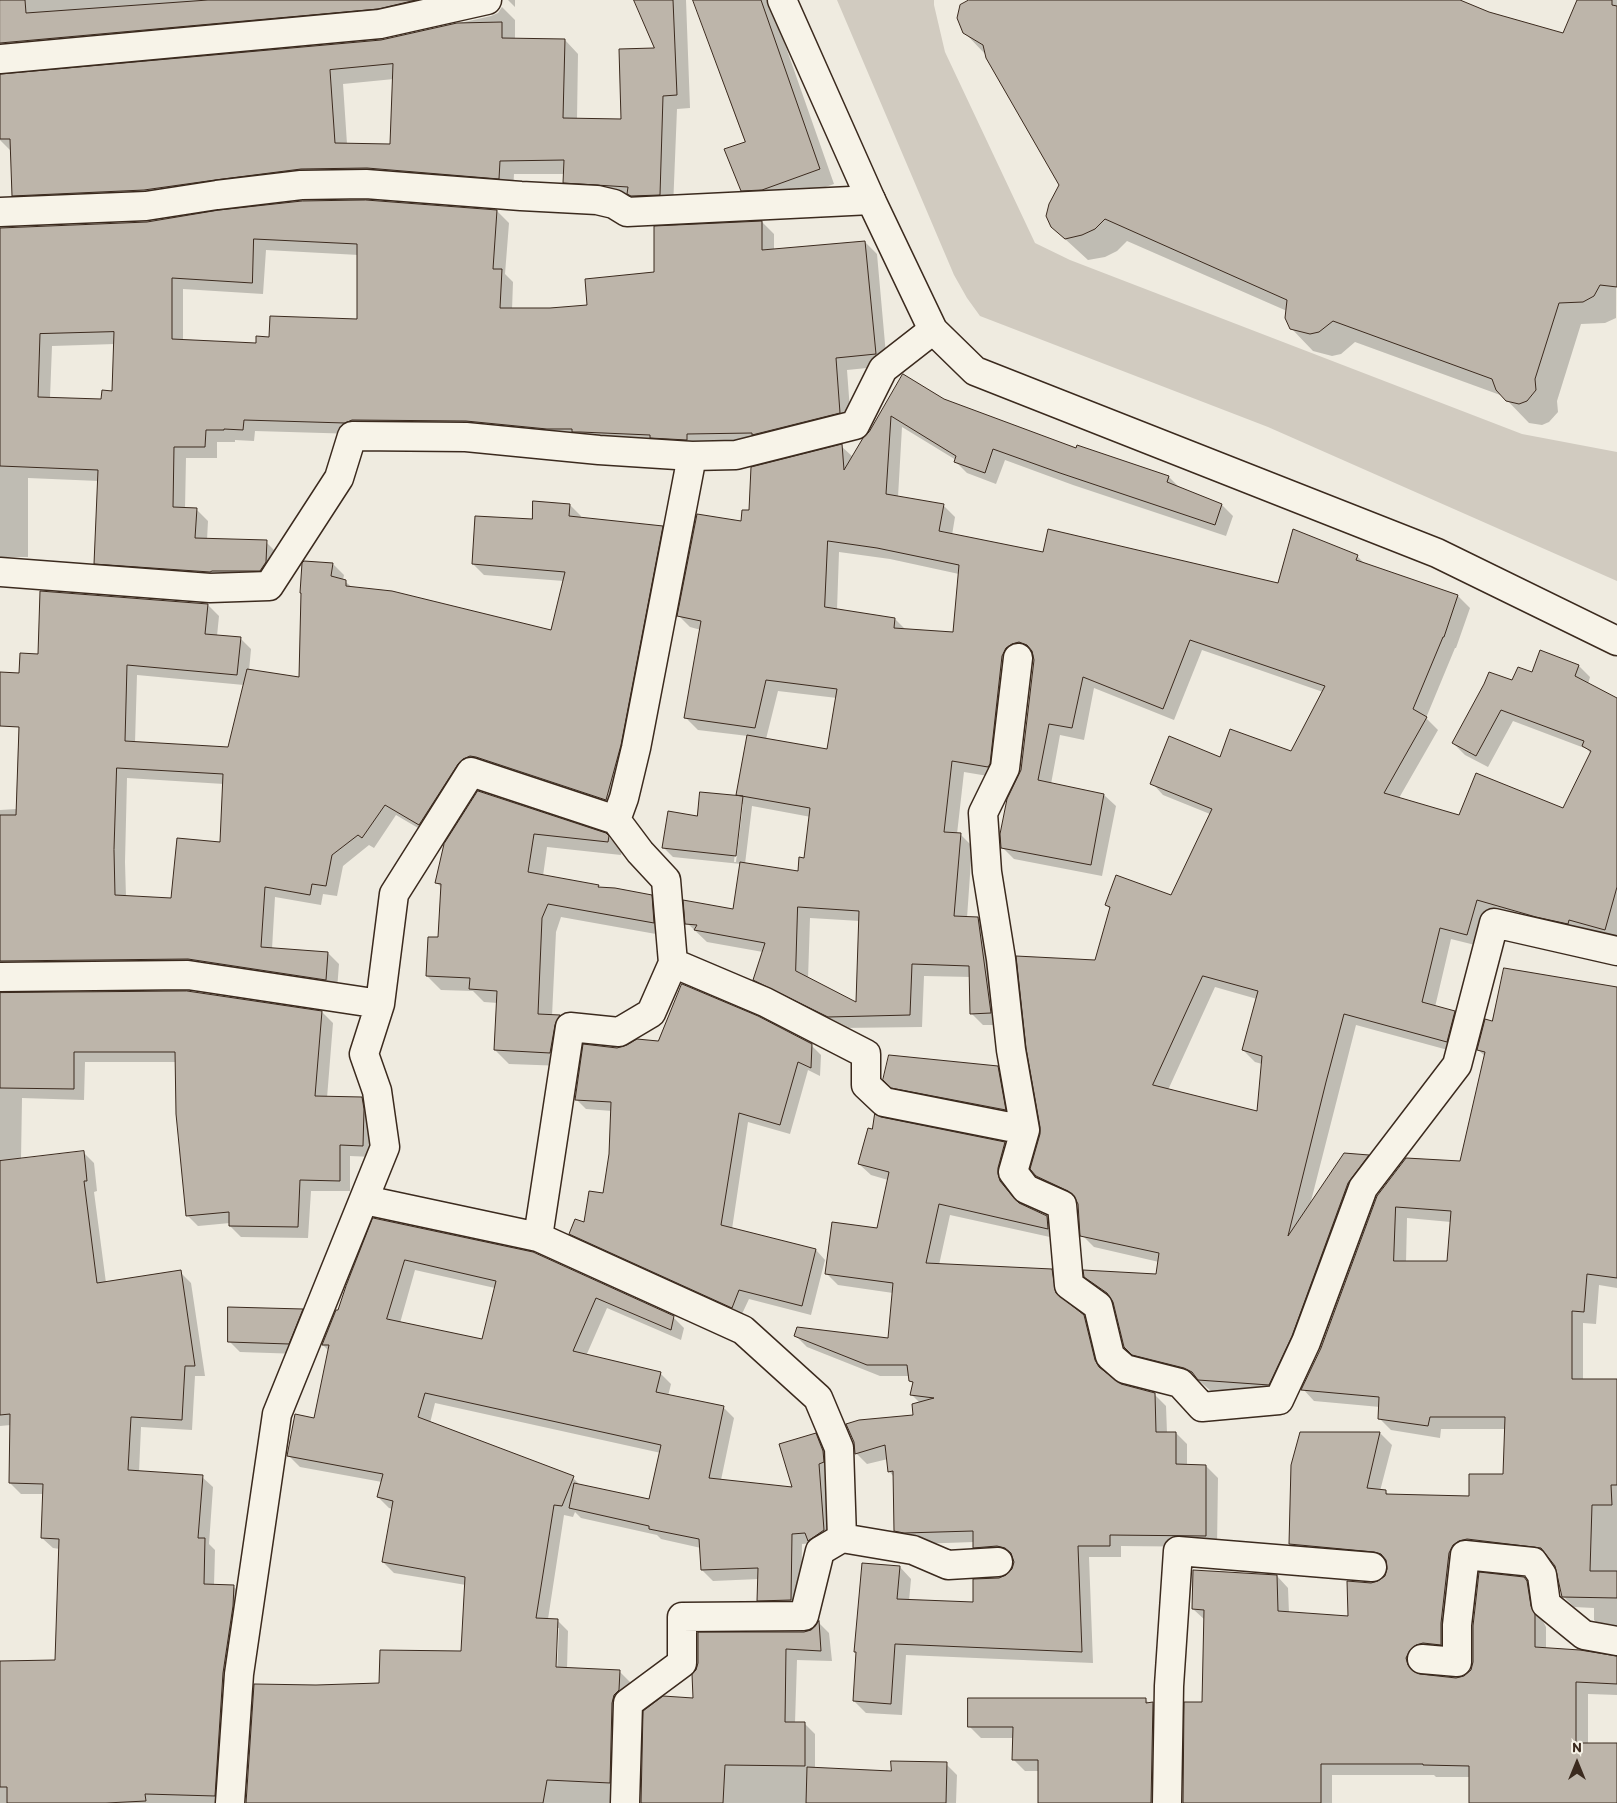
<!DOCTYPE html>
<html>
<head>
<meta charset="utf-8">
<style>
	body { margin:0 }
	#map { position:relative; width:1617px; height:1803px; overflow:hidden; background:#efebe0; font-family:Itim,sans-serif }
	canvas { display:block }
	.north { position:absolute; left:1552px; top:1738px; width:50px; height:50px; -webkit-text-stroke:4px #f7f3e8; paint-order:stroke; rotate:0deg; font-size:14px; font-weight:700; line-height:20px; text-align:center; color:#3b2a1e }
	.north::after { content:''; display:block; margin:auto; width:18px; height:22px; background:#3b2a1e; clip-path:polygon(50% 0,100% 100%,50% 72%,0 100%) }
</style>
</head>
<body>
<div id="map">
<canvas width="1617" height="1803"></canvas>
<div class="north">N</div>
</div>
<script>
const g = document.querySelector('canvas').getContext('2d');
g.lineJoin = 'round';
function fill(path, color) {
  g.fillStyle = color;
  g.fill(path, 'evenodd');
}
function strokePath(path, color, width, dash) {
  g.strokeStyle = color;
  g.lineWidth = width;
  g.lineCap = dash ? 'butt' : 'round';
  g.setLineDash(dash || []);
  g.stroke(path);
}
fill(new Path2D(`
	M 837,0 L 934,0 L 934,5 L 945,52 L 1035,243 L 1070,260 L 1522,434 L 1617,452 L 1617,581 L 1268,427 L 980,316 L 967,298 L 954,275 Z`), '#d1cbc0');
fill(new Path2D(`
	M 0,0 L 490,0 L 13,57 L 0,44 Z
	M 508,0 L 515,0 L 515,7 Z
	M 635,0 L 686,0 L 690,108 L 677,109 L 673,208 L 578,196 L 564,182 L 565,174 L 514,174 L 513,192 L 382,182 L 27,209 L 13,195 L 12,152 L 0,140 L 0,76 L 382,41 L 491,16 L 498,13 L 502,7 L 515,20 L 515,40 L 565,40 L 578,54 L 577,119 L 622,120 L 656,49 ZM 394,79 L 391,145 L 347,144 L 343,84 Z
	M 694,0 L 777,0 L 781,33 L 834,184 L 777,204 L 757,205 L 742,190 L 747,142 Z
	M 972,0 L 1457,0 L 1488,13 L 1564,34 L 1579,0 L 1617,0 L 1616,318 L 1605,323 L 1581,324 L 1557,401 L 1558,412 L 1549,422 L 1542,425 L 1529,423 L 1503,396 L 1355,342 L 1341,354 L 1332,356 L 1313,351 L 1291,328 L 1287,311 L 1127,241 L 1117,251 L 1105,257 L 1088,260 L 1052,227 L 1061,185 L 986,55 L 964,32 Z
	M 497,211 L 509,223 L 505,274 L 513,282 L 512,310 L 550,310 L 588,306 L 762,222 L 774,234 L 774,250 L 865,242 L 877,254 L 887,366 L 847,370 L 851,424 L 765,446 L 255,431 L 254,441 L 235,440 L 235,442 L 217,442 L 217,458 L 186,458 L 185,509 L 196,509 L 208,521 L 207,540 L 266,542 L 278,554 L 278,574 L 108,575 L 96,563 L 99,481 L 28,478 L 28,557 L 0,557 L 0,229 ZM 266,250 L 359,255 L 359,320 L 270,338 L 257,345 L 183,341 L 183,289 L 263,294 ZM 115,344 L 113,392 L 102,400 L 50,398 L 52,346 Z
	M 903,376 L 943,400 L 1077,449 L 1169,477 L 1180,488 L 1222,505 L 1233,516 L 1226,536 L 1073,485 L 1005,460 L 996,484 L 967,473 L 955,461 L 956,460 L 902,427 L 898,497 L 943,505 L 955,517 L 952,535 L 1044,554 L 1279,585 L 1357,556 L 1366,565 L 1458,596 L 1470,608 L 1456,648 L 1455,648 L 1426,718 L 1438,730 L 1399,798 L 1459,817 L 1564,809 L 1591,754 L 1587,749 L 1513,721 L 1488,767 L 1465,755 L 1453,743 L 1513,682 L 1533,674 L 1579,666 L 1590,677 L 1588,684 L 1617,699 L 1617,941 L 1488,911 L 1479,946 L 1451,939 L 1435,1007 L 1454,1012 L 1466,1024 L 1459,1053 L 1356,1025 L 1310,1205 L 1368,1156 L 1379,1168 L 1280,1396 L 1211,1391 L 1197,1379 L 1146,1366 L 1137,1359 L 1125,1347 L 1113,1299 L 1097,1288 L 1085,1276 L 1157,1275 L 1159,1262 L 1094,1247 L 1082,1235 L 1078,1200 L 1049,1188 L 1037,1176 L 1110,909 L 1106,905 L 1172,896 L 1210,814 L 1163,795 L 1152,783 L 1221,758 L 1292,752 L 1323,692 L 1202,650 L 1174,720 L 1094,688 L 1084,740 L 1060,735 L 1051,784 L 1104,795 L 1116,806 L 1102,876 L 1014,859 L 1002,847 L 1022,770 L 1035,660 L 1034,654 L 1024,655 L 1000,778 L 964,772 L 957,834 L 960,834 L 972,846 L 967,918 L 978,918 L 990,930 L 1002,1025 L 983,1025 L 971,1013 L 971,977 L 924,976 L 922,1027 L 841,1028 L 766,992 L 754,980 L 763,952 L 707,942 L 687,923 L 734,911 L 741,864 L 673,857 L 663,847 L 698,818 L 741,797 L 738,794 L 748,736 L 698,730 L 686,718 L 701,630 L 690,627 L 679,616 L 750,512 L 841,446 L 853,457 L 870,433 ZM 839,552 L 890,559 L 959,574 L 954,633 L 906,630 L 895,619 L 837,610 ZM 778,691 L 837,698 L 828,750 L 766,739 ZM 740,804 L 743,804 L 736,862 L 734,862 ZM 752,806 L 811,817 L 805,859 L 799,872 L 745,864 ZM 810,918 L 860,921 L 857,1004 L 808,979 ZM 1215,987 L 1257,999 L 1243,1050 L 1255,1062 L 1262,1064 L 1258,1113 L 1168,1090 ZM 1360,1165 L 1363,1165 L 1346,1188 L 1344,1187 Z
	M 570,505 L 581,516 L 580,519 L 662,528 L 673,539 L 617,810 L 488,768 L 430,835 L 396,815 L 374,848 L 369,845 L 343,866 L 337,896 L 323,894 L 321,905 L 275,897 L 272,949 L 328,953 L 339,964 L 337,990 L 0,969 L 0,810 L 16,809 L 21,654 L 40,655 L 208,605 L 219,616 L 217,636 L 240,638 L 251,649 L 249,671 L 300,678 L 305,562 L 333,564 L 344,575 L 343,580 L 353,588 L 552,631 L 564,581 L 484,575 L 473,564 L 533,521 ZM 137,675 L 244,685 L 229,749 L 135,743 ZM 127,778 L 224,784 L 221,844 L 172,899 L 126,897 L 125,862 Z
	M 478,792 L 606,834 L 622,851 L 621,855 L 547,847 L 543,876 L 598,886 L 600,889 L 651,896 L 665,910 L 667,936 L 561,917 L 556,932 L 552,1016 L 560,1017 L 573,1030 L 564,1066 L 509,1064 L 495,1050 L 498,1003 L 484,1002 L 473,991 L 441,990 L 427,976 L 439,938 L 442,888 L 436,882 Z
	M 1617,988 L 1617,1288 L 1599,1285 L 1596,1324 L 1583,1323 L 1583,1380 L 1617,1380 L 1617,1634 L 1606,1632 L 1594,1620 L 1594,1608 L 1574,1607 L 1562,1595 L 1556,1566 L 1551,1559 L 1479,1551 L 1453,1656 L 1418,1670 L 1419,1675 L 1456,1679 L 1464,1677 L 1471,1671 L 1524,1578 L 1538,1594 L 1542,1619 L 1546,1627 L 1546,1649 L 1617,1657 L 1617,1695 L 1588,1694 L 1588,1745 L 1617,1745 L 1617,1803 L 1470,1803 L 1470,1777 L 1436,1777 L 1434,1775 L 1332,1775 L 1332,1803 L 1184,1803 L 1203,1703 L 1205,1620 L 1193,1609 L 1277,1576 L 1288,1588 L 1289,1613 L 1349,1617 L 1371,1584 L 1380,1582 L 1386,1577 L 1389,1569 L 1387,1563 L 1302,1556 L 1290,1544 L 1380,1433 L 1392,1445 L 1380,1491 L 1385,1491 L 1389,1495 L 1470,1497 L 1504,1475 L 1506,1429 L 1441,1429 L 1440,1438 L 1391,1430 L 1379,1418 L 1380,1407 L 1314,1401 L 1303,1389 L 1322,1348 L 1378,1196 L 1461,1163 L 1485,1056 L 1478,1050 L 1493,1022 ZM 1407,1218 L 1451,1222 L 1448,1263 L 1406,1263 Z
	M 0,994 L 322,1012 L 333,1023 L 327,1098 L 362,1098 L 373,1109 L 373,1157 L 350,1156 L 350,1191 L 311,1191 L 308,1238 L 241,1237 L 230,1226 L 230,1223 L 198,1226 L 187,1215 L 177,1062 L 85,1062 L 84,1100 L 22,1098 L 21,1160 L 83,1152 L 94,1163 L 97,1191 L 94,1192 L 106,1283 L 180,1272 L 191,1283 L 205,1376 L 195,1376 L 192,1430 L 141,1427 L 139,1472 L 202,1477 L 213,1487 L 209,1544 L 215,1550 L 214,1585 L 233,1586 L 244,1597 L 226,1803 L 0,1803 L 0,1676 L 56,1661 L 60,1549 L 53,1548 L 42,1538 L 44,1494 L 21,1494 L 10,1483 L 11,1425 L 0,1426 Z
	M 659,1042 L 811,1045 L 821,1055 L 820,1076 L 808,1070 L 790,1134 L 748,1122 L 732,1229 L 816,1250 L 825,1260 L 811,1315 L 749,1299 L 741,1316 L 580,1243 L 571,1234 L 585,1224 L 604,1195 L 610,1154 L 612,1111 L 586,1109 L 576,1099 L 617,1049 Z
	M 997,1067 L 1006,1076 L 1013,1118 L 901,1096 L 885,1080 Z
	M 881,1119 L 1005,1143 L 1016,1155 L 1009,1187 L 1012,1194 L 1020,1205 L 1047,1217 L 1058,1228 L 1059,1239 L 950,1215 L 939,1265 L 1051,1270 L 1063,1282 L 1066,1303 L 1095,1328 L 1106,1372 L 1120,1385 L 1154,1394 L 1166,1406 L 1167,1433 L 1176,1433 L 1187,1444 L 1187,1466 L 1206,1466 L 1218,1478 L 1217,1547 L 1121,1546 L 1121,1557 L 1089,1557 L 1093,1663 L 906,1655 L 902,1715 L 866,1713 L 854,1701 L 900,1567 L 911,1579 L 909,1601 L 975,1603 L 999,1579 L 1007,1576 L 1013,1570 L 1015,1561 L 1014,1558 L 1009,1557 L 986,1559 L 974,1547 L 974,1542 L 916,1544 L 907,1542 L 896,1530 L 894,1477 L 889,1471 L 888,1459 L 867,1464 L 856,1453 L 914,1416 L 920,1403 L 911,1394 L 914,1384 L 910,1380 L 910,1376 L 880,1376 L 807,1347 L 796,1336 L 889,1339 L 893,1293 L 838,1285 L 826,1273 L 878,1229 L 888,1180 L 871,1175 L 859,1164 L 873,1131 Z
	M 374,1219 L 673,1317 L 684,1328 L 681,1340 L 607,1308 L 586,1356 L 660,1373 L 671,1384 L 668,1396 L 723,1407 L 734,1418 L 721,1480 L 793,1488 L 815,1435 L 826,1445 L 835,1541 L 802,1544 L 801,1611 L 769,1611 L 758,1600 L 759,1579 L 713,1581 L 702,1570 L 701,1548 L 661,1539 L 657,1535 L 581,1518 L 575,1512 L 573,1517 L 564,1515 L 548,1619 L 557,1620 L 568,1631 L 567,1669 L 619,1671 L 630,1682 L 620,1803 L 247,1803 L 380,1685 L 462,1652 L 466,1585 L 394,1573 L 383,1562 L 393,1509 L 389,1508 L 378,1497 L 382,1482 L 300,1467 L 289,1456 L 315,1419 L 329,1351 L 323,1345 L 339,1311 ZM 415,1270 L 495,1288 L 483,1341 L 400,1323 ZM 435,1403 L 661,1453 L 650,1501 L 581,1486 L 573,1478 L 430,1423 ZM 556,1628 L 559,1628 L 557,1673 L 554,1673 Z
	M 302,1310 L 313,1321 L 300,1354 L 240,1352 L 229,1341 Z
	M 819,1623 L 829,1633 L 832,1661 L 797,1660 L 795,1723 L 804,1723 L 815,1734 L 815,1769 L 892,1773 L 946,1764 L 957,1775 L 956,1803 L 642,1803 L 694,1699 L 804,1633 L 812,1631 Z
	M 1145,1699 L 1150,1704 L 1153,1704 L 1164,1716 L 1163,1803 L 1040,1803 L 1040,1771 L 1025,1771 L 1013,1759 L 1014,1738 L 981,1738 L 969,1726 Z`), '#0003');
const building = new Path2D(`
	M 0,0 L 25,0 L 26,13 L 208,0 L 416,0 L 378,9 L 0,43 Z
	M 634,0 L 673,0 L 677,95 L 663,96 L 660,195 L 631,196 L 627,194 L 628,187 L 563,183 L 564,160 L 500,161 L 499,179 L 367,168 L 301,169 L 215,180 L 144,190 L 12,196 L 10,139 L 0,139 L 0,74 L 381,40 L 457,23 L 502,22 L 502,38 L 565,39 L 563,118 L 621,119 L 619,49 L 654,48 ZM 393,64 L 390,144 L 335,143 L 330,70 Z
	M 693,0 L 761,0 L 820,169 L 762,190 L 741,191 L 724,149 L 745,142 Z
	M 969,0 L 1460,0 L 1489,12 L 1563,33 L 1577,0 L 1612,0 L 1612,5 L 1617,6 L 1617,287 L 1600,285 L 1594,296 L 1583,302 L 1559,303 L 1535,379 L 1536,390 L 1527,401 L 1519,404 L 1506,401 L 1496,390 L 1492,379 L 1333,321 L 1319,332 L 1310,334 L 1290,329 L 1285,318 L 1287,300 L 1105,219 L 1095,229 L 1082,235 L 1065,239 L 1051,227 L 1046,216 L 1049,204 L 1059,185 L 986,58 L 983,45 L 963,33 L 957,18 L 960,5 Z
	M 366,200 L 497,210 L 493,269 L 502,269 L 500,308 L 550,308 L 587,305 L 585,279 L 654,272 L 654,226 L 762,221 L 762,250 L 865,241 L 876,354 L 836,358 L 840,413 L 752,435 L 752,433 L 687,434 L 687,440 L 650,438 L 650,435 L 580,432 L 572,432 L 572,429 L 547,429 L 466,421 L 352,420 L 345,423 L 244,420 L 243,430 L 224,429 L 224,430 L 206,430 L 205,447 L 174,447 L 173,507 L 197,508 L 195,538 L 267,540 L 266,562 L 260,571 L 212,571 L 210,572 L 94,564 L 98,470 L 0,466 L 0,228 L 147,222 L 219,210 L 302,201 ZM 254,239 L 357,244 L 357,319 L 270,316 L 269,337 L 256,336 L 256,343 L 172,339 L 172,278 L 252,283 ZM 114,332 L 112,391 L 102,390 L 101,399 L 38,397 L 40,334 Z
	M 903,374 L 944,399 L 1076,448 L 1077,445 L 1169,476 L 1167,482 L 1222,504 L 1215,525 L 1060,473 L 993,449 L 985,473 L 954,462 L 956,456 L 891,416 L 886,494 L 944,504 L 939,531 L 1043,552 L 1048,529 L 1278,583 L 1293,529 L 1358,555 L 1356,560 L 1458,595 L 1444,637 L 1443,637 L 1413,709 L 1427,717 L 1384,793 L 1459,815 L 1476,773 L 1563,808 L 1591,751 L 1582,746 L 1584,741 L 1501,710 L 1476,756 L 1452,743 L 1484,684 L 1489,672 L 1512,680 L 1518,667 L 1532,672 L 1540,650 L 1579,665 L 1575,676 L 1617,698 L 1617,887 L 1605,930 L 1569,920 L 1568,924 L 1536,917 L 1477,900 L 1467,935 L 1440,928 L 1422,1002 L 1455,1011 L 1447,1042 L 1344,1014 L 1326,1082 L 1288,1236 L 1344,1153 L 1369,1155 L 1348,1183 L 1292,1336 L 1269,1385 L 1198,1380 L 1192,1372 L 1184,1368 L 1132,1355 L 1124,1347 L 1113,1302 L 1107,1293 L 1084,1277 L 1083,1270 L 1156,1274 L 1159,1253 L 1080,1236 L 1078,1204 L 1074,1196 L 1068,1191 L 1036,1176 L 1030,1169 L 1040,1134 L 1040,1127 L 1026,1048 L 1016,956 L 1095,960 L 1110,907 L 1105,905 L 1116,875 L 1171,895 L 1212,809 L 1150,784 L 1169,736 L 1220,757 L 1230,729 L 1291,751 L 1325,686 L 1190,640 L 1163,709 L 1083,677 L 1072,728 L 1049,724 L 1038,780 L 1104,794 L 1091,865 L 1001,848 L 1000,834 L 1007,799 L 1021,770 L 1034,660 L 1032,651 L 1027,645 L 1019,642 L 1012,644 L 1006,648 L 1002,656 L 990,764 L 988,767 L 952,761 L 944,832 L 961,833 L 954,916 L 978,917 L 991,1013 L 970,1014 L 969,966 L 912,964 L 910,1015 L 828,1017 L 753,980 L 765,943 L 694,930 L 697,925 L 685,924 L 683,900 L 733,909 L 740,862 L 798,871 L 799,857 L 804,858 L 810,808 L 736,795 L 747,735 L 827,749 L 837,689 L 766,680 L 755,728 L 684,718 L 701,621 L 677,616 L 697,514 L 741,521 L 742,510 L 749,510 L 751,467 L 842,444 L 844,470 L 863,438 L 869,432 ZM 828,541 L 877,548 L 959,565 L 953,632 L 894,628 L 895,618 L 825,607 ZM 798,907 L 859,911 L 856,1002 L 796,971 ZM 1203,976 L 1258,991 L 1242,1050 L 1262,1056 L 1257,1111 L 1153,1085 Z
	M 533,501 L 570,504 L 569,516 L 663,526 L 621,745 L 606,800 L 476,757 L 470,756 L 463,759 L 458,764 L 419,825 L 385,805 L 362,838 L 358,835 L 332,855 L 326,886 L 312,884 L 310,895 L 265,887 L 261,947 L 328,952 L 326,980 L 188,959 L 0,961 L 0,815 L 16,815 L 19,727 L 0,726 L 0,672 L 19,673 L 20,653 L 38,654 L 40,591 L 208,604 L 205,634 L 241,637 L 237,675 L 127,665 L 125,741 L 228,747 L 247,669 L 299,677 L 301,593 L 300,593 L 302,563 L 304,561 L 333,563 L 331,576 L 346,580 L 346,586 L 392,591 L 551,630 L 565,572 L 472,564 L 475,516 L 532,519 ZM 117,768 L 223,774 L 220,842 L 177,838 L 171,898 L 115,895 L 114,850 Z
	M 478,791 L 606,833 L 609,836 L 608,842 L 534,834 L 528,872 L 599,885 L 598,887 L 615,888 L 652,895 L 654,923 L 548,904 L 542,918 L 538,1014 L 560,1015 L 555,1025 L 550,1053 L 494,1050 L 497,991 L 469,989 L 470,978 L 426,976 L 428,937 L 438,937 L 441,884 L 435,883 L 444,844 Z
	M 700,792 L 743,796 L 736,856 L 662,848 L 668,811 L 697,816 Z
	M 1504,968 L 1617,987 L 1617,1278 L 1587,1274 L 1584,1312 L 1572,1311 L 1572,1379 L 1617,1379 L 1617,1485 L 1611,1485 L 1612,1505 L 1592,1505 L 1590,1571 L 1617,1571 L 1617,1598 L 1562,1597 L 1555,1566 L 1541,1548 L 1467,1539 L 1459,1541 L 1453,1545 L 1449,1553 L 1441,1623 L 1441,1645 L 1423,1643 L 1416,1645 L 1410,1650 L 1406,1658 L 1408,1665 L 1413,1671 L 1420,1674 L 1456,1678 L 1464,1676 L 1471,1670 L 1473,1662 L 1473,1626 L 1479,1572 L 1524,1577 L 1527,1581 L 1531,1606 L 1535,1614 L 1535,1647 L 1580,1650 L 1617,1656 L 1617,1684 L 1576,1682 L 1576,1743 L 1617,1743 L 1617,1803 L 1469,1803 L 1469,1766 L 1423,1765 L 1423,1764 L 1321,1764 L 1321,1803 L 1183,1803 L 1184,1702 L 1202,1702 L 1204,1610 L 1192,1609 L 1193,1570 L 1277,1575 L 1278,1611 L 1348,1616 L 1347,1581 L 1371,1583 L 1378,1581 L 1385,1576 L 1387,1569 L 1386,1560 L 1381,1554 L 1374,1552 L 1289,1544 L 1291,1465 L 1300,1432 L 1380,1432 L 1367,1488 L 1386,1490 L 1386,1494 L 1469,1496 L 1469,1474 L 1503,1474 L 1505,1417 L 1430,1417 L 1428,1426 L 1378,1419 L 1379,1397 L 1301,1390 L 1321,1348 L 1377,1196 L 1406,1158 L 1460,1161 L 1485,1052 L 1477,1050 L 1485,1019 L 1492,1021 ZM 1396,1207 L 1451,1211 L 1447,1261 L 1394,1261 Z
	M 682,984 L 758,1016 L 812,1044 L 811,1068 L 798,1062 L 780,1125 L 739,1113 L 721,1225 L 816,1249 L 802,1306 L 739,1290 L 732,1308 L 569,1234 L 575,1219 L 584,1222 L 589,1191 L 603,1193 L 609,1154 L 611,1102 L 575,1100 L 583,1044 L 617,1048 L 627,1045 L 637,1039 L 658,1041 Z
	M 187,991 L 322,1011 L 315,1096 L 362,1097 L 364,1109 L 363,1146 L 340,1145 L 340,1181 L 300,1180 L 298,1227 L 229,1226 L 229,1212 L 186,1216 L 176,1114 L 175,1052 L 74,1052 L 74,1089 L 0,1088 L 0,993 Z
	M 889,1055 L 998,1066 L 1006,1110 L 891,1088 L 883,1080 Z
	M 875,1114 L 881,1117 L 1005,1142 L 998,1168 L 998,1174 L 1000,1181 L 1014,1198 L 1019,1203 L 1047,1216 L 1048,1229 L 939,1204 L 926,1263 L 1052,1269 L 1056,1293 L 1084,1315 L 1095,1360 L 1099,1367 L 1121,1384 L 1155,1393 L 1156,1432 L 1176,1432 L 1176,1464 L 1206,1465 L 1206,1536 L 1110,1535 L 1110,1546 L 1078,1546 L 1082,1652 L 895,1644 L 891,1704 L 853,1701 L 856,1652 L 854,1652 L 862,1563 L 900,1566 L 897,1599 L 973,1602 L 973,1579 L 999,1578 L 1006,1575 L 1012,1569 L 1014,1562 L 1011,1553 L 1005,1548 L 997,1546 L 973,1548 L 973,1531 L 904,1533 L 894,1531 L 893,1471 L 888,1472 L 885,1445 L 855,1454 L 854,1442 L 846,1424 L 859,1420 L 913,1415 L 912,1404 L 934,1398 L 910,1395 L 913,1382 L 909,1381 L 907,1365 L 867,1365 L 794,1336 L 797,1327 L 888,1338 L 893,1283 L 825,1274 L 832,1222 L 877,1228 L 889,1172 L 858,1164 L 868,1128 L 872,1129 Z
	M 84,1151 L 87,1181 L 84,1181 L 97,1283 L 181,1270 L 195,1366 L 185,1366 L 182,1420 L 131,1417 L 128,1470 L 203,1475 L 198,1538 L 205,1538 L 204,1584 L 234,1585 L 233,1606 L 223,1673 L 215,1796 L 145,1794 L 146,1801 L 106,1803 L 7,1803 L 7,1787 L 0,1787 L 0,1661 L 55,1660 L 59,1539 L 41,1538 L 43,1484 L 9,1483 L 10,1414 L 0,1415 L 0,1161 Z
	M 373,1218 L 533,1252 L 674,1316 L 671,1330 L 596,1298 L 573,1351 L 661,1372 L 656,1392 L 724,1406 L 709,1478 L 792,1487 L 779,1444 L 816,1433 L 823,1451 L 824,1462 L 819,1464 L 824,1530 L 808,1541 L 805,1533 L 792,1534 L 791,1600 L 757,1601 L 758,1568 L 701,1570 L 699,1539 L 649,1529 L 649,1526 L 569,1508 L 574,1483 L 649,1499 L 661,1445 L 425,1393 L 418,1417 L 574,1476 L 562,1506 L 554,1505 L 536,1618 L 558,1619 L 556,1667 L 620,1670 L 619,1690 L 614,1695 L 612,1703 L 610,1783 L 547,1780 L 543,1803 L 246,1803 L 254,1684 L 316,1685 L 379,1683 L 380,1650 L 461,1651 L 465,1577 L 382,1562 L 393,1501 L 377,1497 L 383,1474 L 287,1456 L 295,1414 L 314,1418 L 329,1345 L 322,1345 L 336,1310 L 338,1310 L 346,1286 ZM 405,1260 L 496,1281 L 482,1339 L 387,1319 Z
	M 228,1307 L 303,1309 L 289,1344 L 228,1342 Z
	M 819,1621 L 821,1651 L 786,1649 L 785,1722 L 805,1722 L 805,1766 L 725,1765 L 723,1803 L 641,1803 L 643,1711 L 663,1696 L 693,1698 L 692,1674 L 696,1670 L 698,1663 L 698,1632 L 804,1632 L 811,1630 Z
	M 968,1698 L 1146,1698 L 1146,1703 L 1153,1702 L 1151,1803 L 1038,1803 L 1038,1760 L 1012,1760 L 1013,1727 L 968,1727 Z
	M 891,1761 L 947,1762 L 946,1803 L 806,1803 L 807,1767 L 891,1771 Z`);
fill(building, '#bdb5aa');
strokePath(building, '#3b2a1e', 1);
const minor = new Path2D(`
	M 0,59 L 380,24 L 487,0
	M 0,212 L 146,206 L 217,195 L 301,185 L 366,184 L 521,196 L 597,200 L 614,204 L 627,212 L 871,200
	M 0,572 L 210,588 L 269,586 L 339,478 L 352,436 L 466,437 L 599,450 L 692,456 L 736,455 L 855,425 L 883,369 L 933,330
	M 1018,658 L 1005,768 L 983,813 L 987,872 L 1001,959 L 1011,1050 L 1025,1130 L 1013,1172 L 1026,1189 L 1062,1205 L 1069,1285 L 1098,1306 L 1110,1356 L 1125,1369 L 1180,1383 L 1202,1407 L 1279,1400 L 1306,1342 L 1363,1188 L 1457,1065 L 1494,923 L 1617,951
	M 673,963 L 765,1002 L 866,1054 L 866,1085 L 884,1102 L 1025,1130
	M 0,977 L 188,975 L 380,1004
	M 365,1200 L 538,1237 L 743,1330 L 818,1398 L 839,1448 L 842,1538
	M 538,1237 L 570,1027 L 619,1032 L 651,1013 L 673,963 L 666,880 L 640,852 L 616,820 L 624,798 L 636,748 L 692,456
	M 1422,1659 L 1457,1662 L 1457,1625 L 1465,1555 L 1533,1562 L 1542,1575 L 1546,1604 L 1584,1635 L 1617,1641
	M 230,1803 L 239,1674 L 277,1414 L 385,1147 L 377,1091 L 364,1054 L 380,1004 L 394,894 L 471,772 L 616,820
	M 625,1803 L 628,1703 L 682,1663 L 682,1617 L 804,1616 L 820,1551 L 842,1538 L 913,1550 L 948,1565 L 998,1562
	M 1167,1803 L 1169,1686 L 1178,1551 L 1372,1567`);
const tertiary = new Path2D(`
	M 782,0 L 871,200 L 933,330 L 975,371 L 1437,553 L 1617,641`);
strokePath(minor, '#3b2a1e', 31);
strokePath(tertiary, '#3b2a1e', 31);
strokePath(minor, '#f7f3e8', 28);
strokePath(tertiary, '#f7f3e8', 28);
</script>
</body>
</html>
